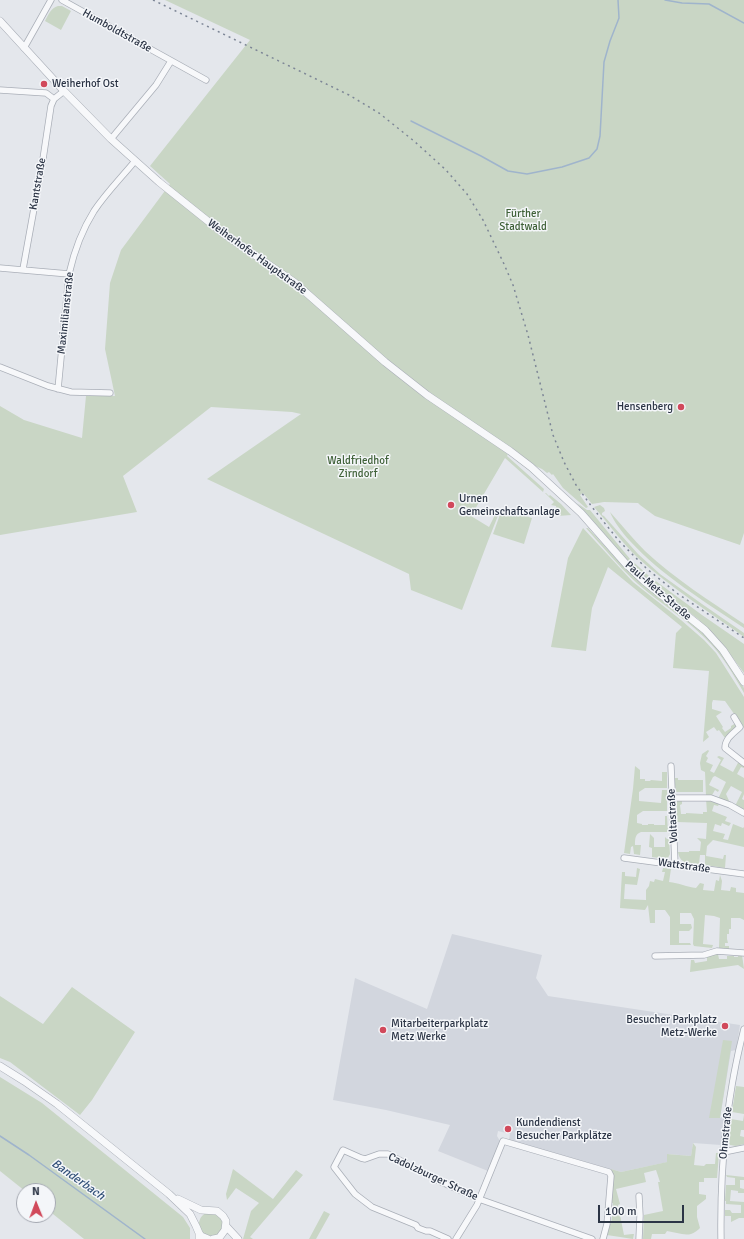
<!DOCTYPE html>
<html>
<head>
<meta charset="utf-8">
<style>
	body { margin:0 }
	#map { position:relative; width:744px; height:1239px; overflow:hidden; background:#e4e7ec; font-family:Signika,sans-serif }
	canvas { display:block }
	.north { position:absolute; left:16px; top:1183px; width:40px; height:40px; box-sizing:border-box; background:#f4f6f9; border:1px solid #a4a8b1; border-radius:50%; rotate:359deg; font-size:11px; font-weight:700; line-height:16px; text-align:center; color:#2b3445 }
	.north::after { content:''; display:block; margin:auto; width:14px; height:18px; background:#d1495b; clip-path:polygon(50% 0,100% 100%,50% 72%,0 100%) }
	.scale { position:absolute; left:598px; top:1205px; width:86px; height:18px; box-sizing:border-box; border:2px solid #2b3445; border-top:0; padding-left:5px; font-size:12px; line-height:14px; white-space:nowrap; color:#2b3445; -webkit-text-stroke:3px #f4f6f9; paint-order:stroke }
</style>
</head>
<body>
<div id="map">
<canvas width="744" height="1239"></canvas>
<div class="north">N</div>
<div class="scale">100 m</div>
</div>
<script>
const g = document.querySelector('canvas').getContext('2d');
g.lineJoin = 'round';
function fill(path, color) {
  g.fillStyle = color;
  g.fill(path, 'evenodd');
}
function strokePath(path, color, width, dash) {
  g.strokeStyle = color;
  g.lineWidth = width;
  g.lineCap = dash ? 'butt' : 'round';
  g.setLineDash(dash || []);
  g.stroke(path);
}
function label(font, color, halo, rows, align = 'center') {
  g.font = font + ' Signika,sans-serif';
  g.lineWidth = 3;
  g.setLineDash([]);
  g.textBaseline = 'middle';
  g.strokeStyle = halo;
  g.fillStyle = color;
  for (const [text, x, y, turn = 0] of rows) {
    g.save();
    g.translate(x, y);
    g.rotate((+turn || 0) * Math.PI / 180);
    g.textAlign = isNaN(turn) ? turn : align;
    if (halo) g.strokeText(text, 0, 0);
    g.fillText(text, 0, 0);
    g.restore();
  }
}
fill(new Path2D(`
	M 452,934 L 542,955 L 536,978 L 548,996 L 740,1025 L 736,1050 L 731,1051 L 720,1118 L 725,1115 L 721,1145 L 693,1143 L 691,1156 L 668,1154 L 668,1162 L 621,1172 L 509,1140 L 510,1134 L 498,1131 L 497,1136 L 500,1141 L 488,1171 L 438,1151 L 450,1125 L 386,1110 L 333,1100 L 355,978 L 427,1009 Z`), '#d2d6de');
fill(new Path2D(`
	M 165,0 L 744,0 L 744,533 L 740,545 L 655,516 L 640,505 L 638,503 L 604,502 L 592,504 L 583,493 L 580,495 L 588,507 L 586,508 L 563,488 L 553,474 L 552,475 L 549,472 L 547,473 L 542,469 L 535,466 L 512,448 L 509,453 L 530,469 L 536,476 L 508,454 L 507,456 L 544,489 L 543,492 L 505,458 L 471,516 L 489,527 L 498,509 L 501,508 L 488,541 L 462,610 L 411,590 L 409,574 L 207,479 L 301,414 L 292,412 L 211,407 L 123,476 L 137,512 L 0,535 L 0,406 L 24,420 L 82,438 L 86,396 L 115,396 L 105,349 L 110,283 L 121,250 L 170,184 L 150,166 L 250,40 Z
	M 58,6 L 62,6 L 71,11 L 61,30 L 45,21 C 48,15 51,8 58,6 Z
	M 545,493 L 546,493 L 549,496 L 550,495 L 561,504 L 571,515 L 558,516 L 556,506 L 551,505 L 554,502 Z
	M 577,503 L 587,510 L 590,510 L 630,559 L 649,576 L 702,615 L 744,644 L 744,673 L 723,645 L 698,619 L 646,579 L 628,561 Z
	M 600,505 L 604,508 L 605,511 L 602,513 L 602,515 L 604,516 L 638,554 L 660,574 L 702,604 L 744,633 L 744,637 C 708,611 671,588 638,558 C 622,543 609,524 594,507 Z
	M 502,509 L 532,518 L 524,544 L 493,534 Z
	M 610,512 C 622,525 633,539 645,551 C 675,579 710,601 744,624 L 744,628 C 704,601 662,576 629,540 C 622,532 614,522 610,512 Z
	M 583,528 L 633,582 L 681,620 L 704,640 L 716,653 L 744,697 L 744,728 L 725,701 L 713,700 L 712,703 L 712,709 L 722,712 L 716,716 L 723,727 L 722,728 L 725,732 L 731,728 L 731,726 L 736,723 L 737,725 L 736,728 L 725,738 L 719,730 L 717,731 L 714,727 L 706,732 L 709,737 L 703,742 L 709,671 L 673,668 L 676,633 L 682,627 L 608,567 L 592,608 L 586,651 L 551,647 L 568,558 Z
	M 586,528 L 588,528 L 626,569 L 645,586 L 701,631 L 719,650 L 744,688 L 744,693 C 733,674 722,654 705,638 C 685,618 660,603 638,584 C 619,567 603,547 586,528 Z
	M 708,750 L 709,751 L 706,756 L 708,758 L 706,762 L 713,765 L 710,771 L 714,773 L 721,760 L 717,757 L 719,756 L 724,758 L 720,765 L 733,772 L 739,761 L 744,765 L 744,768 L 741,767 L 737,774 L 744,778 L 744,794 L 742,799 L 744,800 L 744,811 L 735,806 L 742,792 L 731,786 L 726,794 L 730,803 L 718,799 L 726,782 L 715,776 L 713,777 L 709,785 L 719,790 L 718,792 L 715,790 L 711,797 L 706,796 L 705,772 L 701,770 L 700,763 L 702,754 Z
	M 635,766 L 640,770 L 640,779 L 645,779 L 645,781 L 650,781 L 651,780 L 662,781 L 662,772 L 667,772 L 667,788 L 645,788 L 639,792 L 639,801 L 661,803 L 662,790 L 667,790 L 667,811 L 643,811 L 637,815 L 637,823 L 642,824 L 642,825 L 648,825 L 648,824 L 654,824 L 654,825 L 665,825 L 665,816 L 667,816 L 668,832 L 641,832 C 635,834 635,839 635,845 L 641,845 L 640,855 L 634,854 L 633,846 L 631,847 L 630,854 L 624,853 L 633,789 Z
	M 674,778 L 678,778 L 678,780 L 703,780 L 703,792 L 676,792 Z
	M 706,799 L 720,802 L 718,806 L 714,805 L 712,811 L 727,817 L 725,821 L 731,823 L 729,826 L 722,823 L 721,826 L 715,824 L 713,831 L 725,834 L 723,839 L 728,840 L 733,824 L 743,828 L 744,827 L 744,847 L 713,840 L 707,846 L 706,856 L 723,859 L 724,855 L 726,855 L 725,868 L 705,865 L 705,855 L 700,855 L 699,864 C 688,863 680,864 678,852 L 689,852 L 689,851 L 700,851 L 701,842 L 697,838 L 706,839 L 707,823 L 677,822 L 677,801 L 682,800 L 682,804 L 680,805 L 681,814 L 686,814 L 686,813 L 703,814 L 703,812 L 707,812 Z
	M 650,834 L 654,838 L 654,847 L 665,847 L 665,837 L 667,839 L 669,839 L 670,854 L 668,858 L 666,859 L 652,857 L 652,848 L 649,847 Z
	M 637,868 L 640,869 L 637,885 L 625,884 L 624,899 L 646,900 L 646,890 L 649,886 L 650,881 L 654,882 L 655,879 L 663,881 L 665,872 L 662,872 L 663,868 L 671,869 L 669,882 C 679,883 687,887 696,888 L 700,883 L 704,884 L 703,890 L 714,891 L 716,880 L 719,881 L 720,875 L 722,881 L 721,890 L 730,891 L 731,887 L 736,888 L 736,892 L 744,893 L 744,920 L 740,918 L 731,918 L 731,929 L 729,929 L 729,934 L 727,934 L 727,939 L 728,943 L 725,943 L 725,946 L 729,946 L 729,949 L 719,948 L 720,918 L 714,916 L 705,915 L 703,944 L 713,945 L 712,948 L 694,946 L 693,944 L 694,919 L 691,913 L 680,913 L 680,924 L 691,924 L 692,928 L 689,931 L 679,931 L 679,943 L 690,943 L 691,945 L 670,945 L 670,917 L 665,910 L 655,910 L 655,923 L 650,923 L 648,905 L 645,910 L 620,908 L 622,872 L 625,872 L 625,876 L 636,877 Z
	M 713,954 L 718,954 L 719,959 L 727,959 L 727,956 L 734,956 L 734,957 L 738,957 L 738,955 L 742,955 L 744,969 L 738,965 L 690,972 L 691,960 L 694,960 L 695,963 L 707,961 L 707,956 Z
	M 72,987 L 135,1032 L 92,1100 L 80,1115 L 10,1062 L 0,1058 L 0,996 L 43,1024 Z
	M 723,1040 L 732,1041 L 720,1118 L 709,1118 Z
	M 0,1077 L 42,1103 L 183,1217 L 190,1228 L 190,1239 L 84,1239 L 48,1210 L 48,1191 L 25,1191 L 0,1171 Z
	M 736,1086 L 744,1087 L 744,1114 L 732,1112 Z
	M 744,1115 L 744,1130 L 741,1130 L 740,1136 L 744,1137 L 744,1144 L 736,1146 L 730,1145 L 728,1140 L 731,1119 L 743,1121 Z
	M 693,1143 L 696,1147 L 694,1165 L 704,1166 L 706,1164 L 715,1164 L 716,1153 L 719,1153 L 717,1178 L 704,1178 L 704,1182 L 699,1182 L 699,1194 L 706,1195 L 706,1199 L 697,1206 L 697,1217 L 700,1228 C 698,1230 694,1233 691,1234 C 684,1236 675,1232 667,1231 L 665,1234 L 652,1234 L 651,1239 L 643,1239 L 644,1215 L 663,1211 L 658,1182 L 660,1182 L 656,1170 L 644,1173 L 646,1182 L 616,1189 L 620,1204 L 618,1205 L 624,1235 L 632,1234 L 634,1234 L 633,1239 L 607,1235 L 609,1224 L 611,1224 L 612,1216 L 610,1215 L 610,1212 L 612,1212 L 613,1203 L 611,1203 L 613,1176 L 611,1169 L 621,1172 L 667,1162 L 667,1154 L 691,1156 Z
	M 233,1169 L 273,1199 L 296,1170 L 303,1175 L 250,1237 L 253,1239 L 243,1239 L 251,1211 L 259,1203 L 236,1188 L 227,1200 L 226,1194 Z
	M 726,1175 L 744,1177 L 744,1180 L 740,1180 L 740,1188 L 744,1189 L 744,1193 L 738,1193 L 738,1191 L 731,1190 L 730,1201 L 744,1202 L 744,1218 L 739,1218 L 731,1222 L 731,1216 L 725,1216 L 725,1210 L 730,1210 L 732,1213 L 741,1213 L 741,1205 L 726,1204 L 726,1201 L 725,1201 L 726,1185 L 735,1185 L 735,1178 L 727,1177 Z
	M 324,1211 L 330,1214 L 316,1239 L 309,1239 Z
	M199 1224a12 12 0 1 1 24 0a12 12 0 1 1-24 0Z`), '#c9d6c5');
strokePath(new Path2D(`
	M 665,0 L 682,3 L 709,4 L 744,23
	M 411,121 L 481,156 L 508,171 L 527,174 L 562,167 L 589,158 L 597,149 L 600,136 L 604,62 L 610,41 L 619,18 L 618,0
	M 0,1136 L 29,1155 L 145,1239`), '#9fb4cc', 1.5);
const minor = new Path2D(`
	M 62,0 L 206,80
	M 24,48 L 51,0
	M 0,90 L 46,93 L 54,99
	M 54,99 L 64,91
	M 111,139 L 156,85 L 171,61
	M 0,268 L 69,274
	M 23,269 L 43,159 L 51,106 L 54,99
	M 0,367 L 48,386 L 71,392 L 110,393
	M 58,389 L 69,274 C 74,252 82,230 94,211 C 106,193 121,178 135,161
	M 734,717 L 740,727 C 734,733 725,738 725,748 L 744,763
	M 671,766 L 675,865
	M 672,798 L 711,798 L 730,805 L 744,813
	M 624,858 L 744,874
	M 655,956 L 704,955 L 717,951 L 744,953
	M 724,1152 L 744,1148
	M 448,1239 L 430,1231 L 426,1231 L 418,1228 L 416,1225 L 372,1207 L 355,1194 L 334,1167 L 343,1150 L 361,1158 L 365,1159 L 379,1154 L 388,1154 L 435,1179 L 479,1199 L 592,1239
	M 456,1239 L 477,1205 L 503,1141 L 609,1172 L 611,1176 L 607,1224 L 603,1239
	M 639,1239 L 640,1216 L 639,1196
	M 721,1239 C 720,1168 726,1098 744,1029`);
const tertiary = new Path2D(`
	M 0,21 L 64,91 L 111,139 L 159,182 L 224,234 L 294,282 L 385,362 L 427,395 L 510,451 L 531,467 L 581,513 L 625,563 L 644,581 L 705,630 L 723,650 L 744,682
	M 0,1066 L 24,1081 L 57,1104 L 169,1194 L 190,1214 L 196,1226 L 199,1233 L 199,1239
	M 178,1199 L 201,1210 L 217,1211 L 223,1216 L 226,1221 L 225,1230 L 219,1238 L 213,1239
	M 226,1226 L 238,1239
	M 199,1233 L 201,1236 L 208,1239`);
strokePath(minor, '#a9aeb7', 7);
strokePath(tertiary, '#a9aeb7', 8);
strokePath(minor, '#f7f8fa', 5.5);
strokePath(tertiary, '#f7f8fa', 7);
strokePath(new Path2D(`
	M 153,0 L 349,95 L 379,113 L 414,141 L 446,170 L 467,194 L 483,220 L 504,264 L 513,285 L 528,335 L 553,435 L 564,462 L 576,485 L 592,507 L 619,541 L 647,569 L 678,594 L 744,638`), '#7d8696', 1.5, [2, 4]);
for (const [x, y, r, color] of [
	[44,84,4,"#d1495b"],
	[681,407,4,"#d1495b"],
	[451,505,4,"#d1495b"],
	[725,1026,4,"#d1495b"],
	[383,1030,4,"#d1495b"],
	[508,1129,4,"#d1495b"]
]) {
  const dot = new Path2D();
  dot.arc(x, y, r, 0, 2 * Math.PI);
  g.fillStyle = color;
  g.fill(dot);
  strokePath(dot, '#f4f6f9', 1.5);
}
label('11px', '#2b3445', '#f4f6f9', [
	["Humboldtstraße",117,31,29],
	["Kantstraße",38,184,-80],
	["Weiherhofer Hauptstraße",257,257,36],
	["Maximilianstraße",66,313,-84],
	["Paul-Metz-Straße",658,591,41],
	["Voltastraße",673,816,-93],
	["Wattstraße",684,866,8],
	["Ohmstraße",726,1133,-84],
	["Cadolzburger Straße",433,1177,25]
]);
label('11px', '#2b3445', '#f4f6f9', [
	["Weiherhof Ost",52,84],
	["Hensenberg",673,407,"right"],
	["Urnen",459,499],
	["Gemeinschaftsanlage",459,512],
	["Besucher Parkplatz",717,1020,"right"],
	["Metz-Werke",717,1033,"right"],
	["Mitarbeiterparkplatz",391,1024],
	["Metz Werke",391,1037],
	["Kundendienst",516,1123],
	["Besucher Parkplätze",516,1136]
], 'left');
label('11px', '#3f6138', '#f4f6f9', [
	["Fürther",523,214],
	["Stadtwald",523,227],
	["Waldfriedhof",358,461],
	["Zirndorf",358,474]
]);
label('italic 12px', '#34527a', '#f4f6f9', [
	["Banderbach",78,1180,35]
]);
</script>
</body>
</html>
